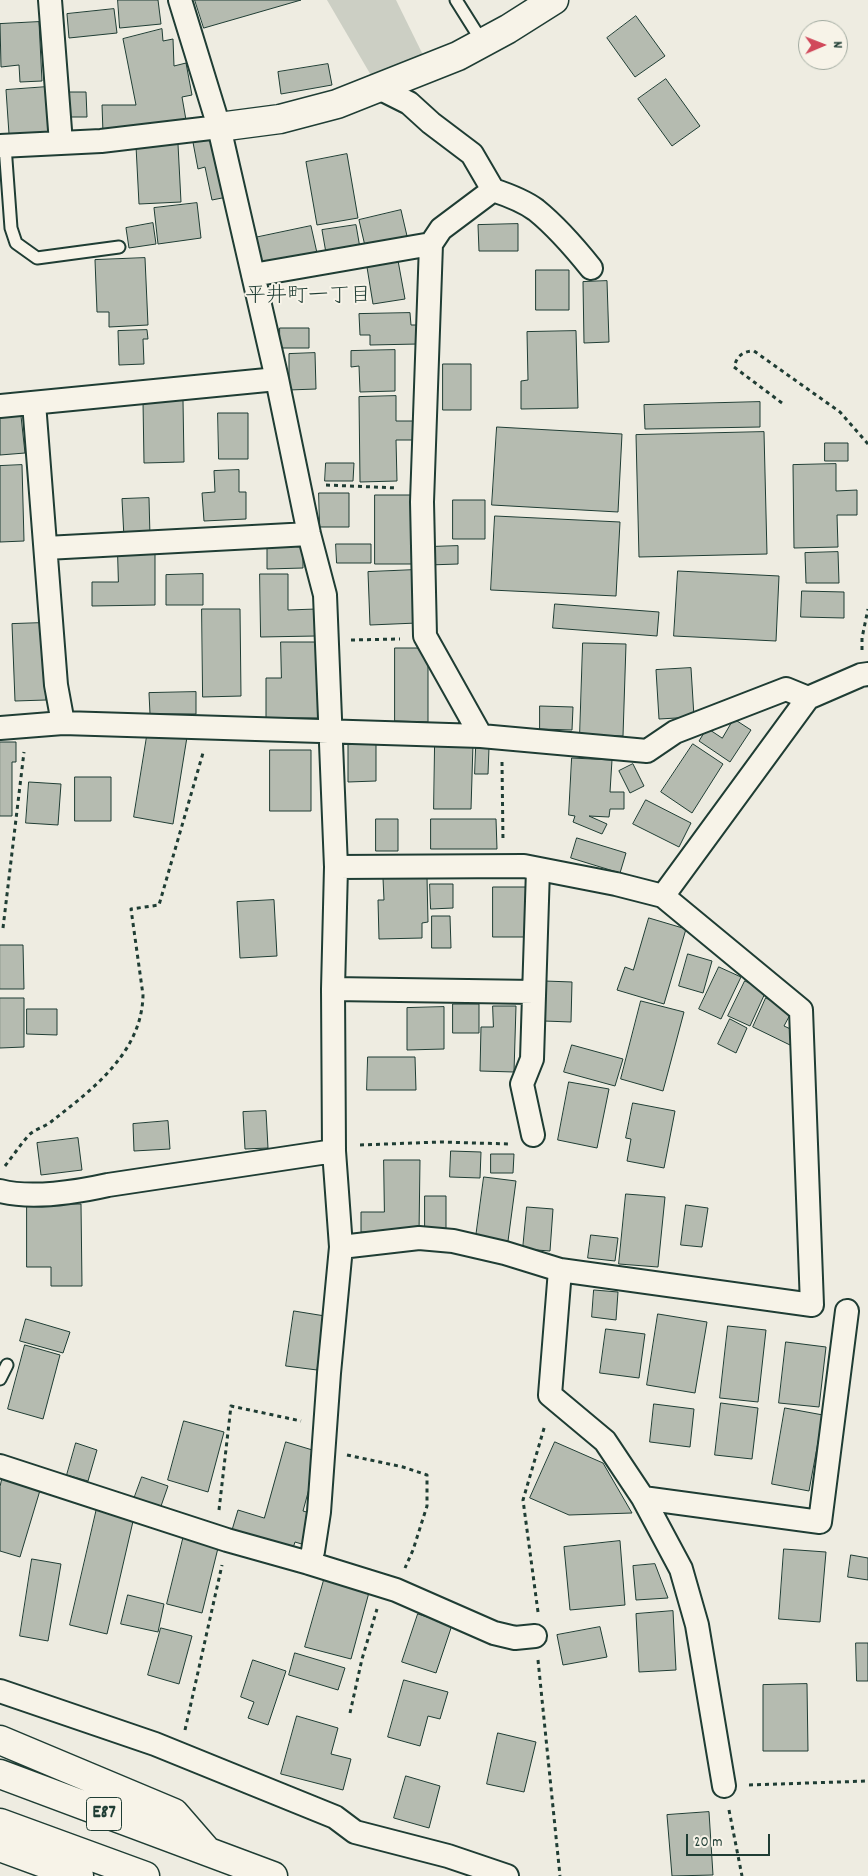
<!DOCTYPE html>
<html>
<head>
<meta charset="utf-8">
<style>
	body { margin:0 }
	#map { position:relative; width:868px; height:1876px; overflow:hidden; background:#eeece1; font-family:Dekko,sans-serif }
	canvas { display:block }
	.north { position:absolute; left:798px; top:20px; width:50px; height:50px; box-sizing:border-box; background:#f7f3e8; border:1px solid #a1aaa0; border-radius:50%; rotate:89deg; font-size:14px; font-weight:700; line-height:20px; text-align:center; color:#1f3d34 }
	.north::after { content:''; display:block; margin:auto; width:18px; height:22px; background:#d1495b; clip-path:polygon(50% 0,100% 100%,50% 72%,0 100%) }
	.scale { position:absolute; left:686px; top:1834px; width:84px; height:22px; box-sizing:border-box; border:2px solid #1f3d34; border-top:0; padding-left:6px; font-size:15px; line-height:18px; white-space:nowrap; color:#1f3d34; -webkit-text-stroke:4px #f7f3e8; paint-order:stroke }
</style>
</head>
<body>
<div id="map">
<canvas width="868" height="1876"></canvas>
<div class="north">N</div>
<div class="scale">20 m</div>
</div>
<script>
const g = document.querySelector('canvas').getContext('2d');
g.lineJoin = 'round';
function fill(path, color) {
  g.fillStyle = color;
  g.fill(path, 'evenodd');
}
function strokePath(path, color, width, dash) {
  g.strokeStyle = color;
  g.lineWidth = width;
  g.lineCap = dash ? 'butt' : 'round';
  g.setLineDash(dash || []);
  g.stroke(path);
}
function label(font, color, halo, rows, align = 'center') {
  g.font = font + ' Dekko,"Klee One",sans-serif';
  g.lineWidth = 4;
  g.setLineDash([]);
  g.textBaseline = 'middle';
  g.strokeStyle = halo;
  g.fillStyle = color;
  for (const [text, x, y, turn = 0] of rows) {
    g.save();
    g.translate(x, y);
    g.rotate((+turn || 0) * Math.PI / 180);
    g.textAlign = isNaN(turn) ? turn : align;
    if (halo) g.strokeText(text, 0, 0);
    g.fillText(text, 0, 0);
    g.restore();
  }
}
fill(new Path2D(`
	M 327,0 L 396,0 L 424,57 L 372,77 Z`), '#cccfc4');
const building = new Path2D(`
	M 118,0 L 158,0 L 161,24 L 120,28 Z
	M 195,0 L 301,0 L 204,28 Z
	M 114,9 L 117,33 L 69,38 L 67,14 Z
	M 636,16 L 665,56 L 635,77 L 607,38 Z
	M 39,22 L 42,81 L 20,82 L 19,65 L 1,67 L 0,24 Z
	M 162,29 L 163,41 L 173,39 L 174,66 L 186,63 L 192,95 L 182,97 L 186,120 L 103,133 L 102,105 L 136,105 L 123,39 Z
	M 328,64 L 332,85 L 281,94 L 278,72 Z
	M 666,79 L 700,126 L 672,146 L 638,99 Z
	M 47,87 L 51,132 L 9,134 L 6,90 Z
	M 65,92 L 86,92 L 87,117 L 66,117 Z
	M 214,132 L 227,197 L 212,200 L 205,167 L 198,169 L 192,137 Z
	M 178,144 L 181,202 L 139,204 L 136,146 Z
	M 347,154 L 358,218 L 317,225 L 306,162 Z
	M 197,203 L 201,238 L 158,244 L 154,208 Z
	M 401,210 L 407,236 L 365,246 L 359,220 Z
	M 153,223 L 156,244 L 129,248 L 126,228 Z
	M 518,224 L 518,251 L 479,251 L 478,225 Z
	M 356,225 L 360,248 L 326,253 L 322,230 Z
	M 311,226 L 317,253 L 259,265 L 254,238 Z
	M 397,255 L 405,299 L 373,304 L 366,261 Z
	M 145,258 L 148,325 L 109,327 L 109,312 L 97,312 L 95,260 Z
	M 536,270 L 569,270 L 569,310 L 536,310 Z
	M 607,281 L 609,342 L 584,343 L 583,282 Z
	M 410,313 L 411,325 L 418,325 L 418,344 L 370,345 L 370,335 L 360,335 L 359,314 Z
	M 280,328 L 309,328 L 309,348 L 280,348 Z
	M 147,330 L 148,339 L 143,339 L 144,364 L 119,365 L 118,331 Z
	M 576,331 L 578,408 L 521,409 L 521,381 L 528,380 L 527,332 Z
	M 395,350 L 395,391 L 360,392 L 359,366 L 351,367 L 351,351 Z
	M 315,353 L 316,389 L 289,390 L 289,354 Z
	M 443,364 L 471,364 L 471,410 L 443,410 Z
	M 396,396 L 396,421 L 414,421 L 415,440 L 396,440 L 397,481 L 360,482 L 359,397 Z
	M 183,400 L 184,462 L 144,463 L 143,401 Z
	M 760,402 L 760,427 L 645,429 L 644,405 Z
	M 218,413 L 248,413 L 248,459 L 219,459 Z
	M 21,416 L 25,453 L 0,455 L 0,418 Z
	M 497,427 L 622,434 L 618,512 L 492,505 Z
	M 764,432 L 767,554 L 639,557 L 636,435 Z
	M 825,443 L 848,443 L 848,461 L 825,461 Z
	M 326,463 L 354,463 L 353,481 L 325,481 Z
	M 836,464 L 836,491 L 857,490 L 857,515 L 837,515 L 838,547 L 794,548 L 793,465 Z
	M 22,465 L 24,541 L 0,542 L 0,466 Z
	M 239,470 L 239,492 L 246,492 L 246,519 L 204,521 L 202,493 L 215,492 L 214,471 Z
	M 319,493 L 349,493 L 349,527 L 320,527 Z
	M 375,495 L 415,495 L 415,564 L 375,564 Z
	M 149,498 L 150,537 L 124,538 L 122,499 Z
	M 453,500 L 485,500 L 485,539 L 453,539 Z
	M 495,516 L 620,522 L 616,596 L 491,590 Z
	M 303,541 L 303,568 L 267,569 L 267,542 Z
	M 336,544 L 371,544 L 371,563 L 337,563 Z
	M 458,546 L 458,564 L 428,565 L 428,547 Z
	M 838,552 L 839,583 L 806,583 L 805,553 Z
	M 118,554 L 155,554 L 155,605 L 92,606 L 92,582 L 118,582 Z
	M 415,570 L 417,623 L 370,625 L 368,572 Z
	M 678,571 L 779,576 L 776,641 L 674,636 Z
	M 203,574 L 203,605 L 166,605 L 166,575 Z
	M 260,574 L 288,574 L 288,610 L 316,609 L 316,636 L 261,637 Z
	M 802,591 L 844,592 L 844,618 L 801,617 Z
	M 555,604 L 659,612 L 657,636 L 553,628 Z
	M 202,609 L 240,609 L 241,696 L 203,697 Z
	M 43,623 L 46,700 L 15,701 L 12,624 Z
	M 281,642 L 318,642 L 318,718 L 266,718 L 266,678 L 281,678 Z
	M 583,643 L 626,644 L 623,736 L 580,735 Z
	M 395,648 L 428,648 L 428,722 L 395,721 Z
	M 691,668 L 694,717 L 659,719 L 656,670 Z
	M 196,692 L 196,714 L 150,714 L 149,693 Z
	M 540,706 L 573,707 L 572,730 L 540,729 Z
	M 734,719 L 751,730 L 730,762 L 699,741 L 707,728 L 722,738 Z
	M 148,730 L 187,737 L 173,824 L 134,817 Z
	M 0,742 L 16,742 L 16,762 L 12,762 L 12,816 L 0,816 Z
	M 435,743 L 473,744 L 471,809 L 434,809 Z
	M 376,744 L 376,781 L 348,782 L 348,745 Z
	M 693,744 L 723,764 L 692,813 L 661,792 Z
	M 476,748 L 489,748 L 488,774 L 475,774 Z
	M 270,750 L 311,750 L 311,811 L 270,811 Z
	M 572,758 L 612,760 L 610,792 L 624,792 L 624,809 L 610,809 L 609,817 L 589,816 L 607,824 L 602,834 L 573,822 L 575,816 L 569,815 Z
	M 633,764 L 644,786 L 630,793 L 619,771 Z
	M 75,777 L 111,777 L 111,821 L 75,821 Z
	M 29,782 L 61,784 L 58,825 L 26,823 Z
	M 646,800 L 691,823 L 679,847 L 633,824 Z
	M 376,819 L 398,819 L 398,851 L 376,851 Z
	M 431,819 L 496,819 L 497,849 L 431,849 Z
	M 577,838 L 626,853 L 620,873 L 571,858 Z
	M 427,877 L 428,922 L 422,923 L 422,938 L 379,939 L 378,900 L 384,900 L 383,878 Z
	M 430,884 L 453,884 L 453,908 L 431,909 Z
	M 493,887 L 526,887 L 526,937 L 493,937 Z
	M 274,900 L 277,956 L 240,958 L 237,902 Z
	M 432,916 L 450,916 L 451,948 L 432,948 Z
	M 649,918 L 686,929 L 664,1004 L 617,990 L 625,967 L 633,970 Z
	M 0,945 L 23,945 L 24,989 L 0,989 Z
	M 688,954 L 712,961 L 703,993 L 679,986 Z
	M 719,967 L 741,977 L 721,1019 L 699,1009 Z
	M 545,981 L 572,982 L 571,1022 L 544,1021 Z
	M 745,981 L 766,991 L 750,1026 L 728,1016 Z
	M 0,998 L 24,998 L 24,1047 L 0,1048 Z
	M 766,998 L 792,1011 L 784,1026 L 797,1032 L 790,1045 L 753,1027 Z
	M 641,1001 L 684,1012 L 663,1091 L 621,1079 Z
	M 453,1004 L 479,1004 L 479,1033 L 453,1033 Z
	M 493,1006 L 516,1006 L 514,1072 L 480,1071 L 481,1027 L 493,1027 Z
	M 444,1007 L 444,1049 L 407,1050 L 407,1008 Z
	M 27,1009 L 57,1009 L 57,1035 L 27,1034 Z
	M 730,1019 L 747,1028 L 736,1053 L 718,1044 Z
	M 572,1045 L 623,1059 L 615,1086 L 564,1072 Z
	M 368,1057 L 415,1057 L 416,1090 L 367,1090 Z
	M 569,1082 L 609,1089 L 597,1148 L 558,1140 Z
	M 633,1103 L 675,1111 L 664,1168 L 627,1161 L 631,1139 L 626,1138 Z
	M 266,1111 L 268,1148 L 245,1149 L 243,1112 Z
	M 168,1121 L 170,1149 L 134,1151 L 133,1124 Z
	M 78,1138 L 82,1170 L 41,1175 L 37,1143 Z
	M 451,1151 L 481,1152 L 480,1178 L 450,1177 Z
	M 491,1154 L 514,1154 L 513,1173 L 491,1173 Z
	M 384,1160 L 420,1160 L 419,1233 L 361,1232 L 361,1212 L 384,1212 Z
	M 484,1177 L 516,1181 L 508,1241 L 476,1237 Z
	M 626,1194 L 665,1197 L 658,1267 L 619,1264 Z
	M 425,1196 L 446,1196 L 446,1230 L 425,1230 Z
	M 27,1204 L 81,1204 L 82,1286 L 51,1286 L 51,1267 L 27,1267 Z
	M 686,1205 L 708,1208 L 702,1247 L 681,1245 Z
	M 527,1207 L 553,1209 L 550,1251 L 523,1249 Z
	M 591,1235 L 618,1238 L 615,1261 L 588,1258 Z
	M 594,1290 L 618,1292 L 616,1320 L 592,1317 Z
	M 294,1311 L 325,1316 L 317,1370 L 286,1366 Z
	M 658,1314 L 707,1322 L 695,1393 L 647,1385 Z
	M 26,1319 L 70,1332 L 63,1353 L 20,1341 Z
	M 728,1326 L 766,1330 L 758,1402 L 720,1398 Z
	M 606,1329 L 645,1334 L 639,1378 L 600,1373 Z
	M 786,1342 L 826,1347 L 819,1407 L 779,1403 Z
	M 25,1345 L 60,1355 L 43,1419 L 8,1409 Z
	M 721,1403 L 758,1408 L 752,1459 L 715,1455 Z
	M 654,1404 L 694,1409 L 690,1447 L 650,1442 Z
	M 785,1408 L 823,1415 L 809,1491 L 772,1484 Z
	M 184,1421 L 224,1432 L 208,1492 L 168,1480 Z
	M 286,1442 L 319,1452 L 303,1511 L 314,1514 L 305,1545 L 295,1542 L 293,1548 L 232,1530 L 238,1510 L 264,1518 Z
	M 555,1442 L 603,1463 L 632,1513 L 569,1515 L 530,1498 Z
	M 76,1443 L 97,1450 L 88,1481 L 67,1475 Z
	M 3,1475 L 41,1487 L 20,1557 L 0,1551 L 0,1487 Z
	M 142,1477 L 168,1486 L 160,1509 L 134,1499 Z
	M 97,1508 L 134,1517 L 107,1634 L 70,1625 Z
	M 184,1535 L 219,1544 L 202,1613 L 167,1604 Z
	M 620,1541 L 625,1605 L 570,1610 L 564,1547 Z
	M 784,1549 L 826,1552 L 820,1622 L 779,1619 Z
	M 851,1555 L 868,1558 L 868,1580 L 848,1577 Z
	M 32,1559 L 61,1564 L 48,1641 L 20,1636 Z
	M 655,1564 L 668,1598 L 636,1600 L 633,1566 Z
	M 326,1573 L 371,1585 L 351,1659 L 305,1647 Z
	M 128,1595 L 164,1604 L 158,1632 L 121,1624 Z
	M 673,1611 L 676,1670 L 639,1672 L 636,1614 Z
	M 418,1614 L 452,1625 L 436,1673 L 402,1662 Z
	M 600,1627 L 607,1657 L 563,1665 L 557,1635 Z
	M 161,1628 L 192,1636 L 179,1684 L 148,1675 Z
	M 856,1643 L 868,1643 L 868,1681 L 857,1681 Z
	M 295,1653 L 345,1668 L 338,1690 L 289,1675 Z
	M 253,1660 L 286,1671 L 268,1725 L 248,1718 L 254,1702 L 241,1697 Z
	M 404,1680 L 448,1692 L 440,1719 L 428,1716 L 420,1746 L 388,1737 Z
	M 807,1684 L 808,1751 L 763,1751 L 763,1685 Z
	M 297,1716 L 338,1728 L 331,1754 L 351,1759 L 343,1790 L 281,1774 Z
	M 498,1733 L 536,1742 L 524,1792 L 487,1784 Z
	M 406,1776 L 440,1786 L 429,1828 L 394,1818 Z
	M 709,1812 L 713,1875 L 672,1876 L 667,1815 Z`);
fill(building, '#b5bbb0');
strokePath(building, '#1f3d34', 1);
const service = new Path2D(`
	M 456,0 L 483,43
	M 5,146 L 11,228 L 16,243 L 37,258 L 119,247
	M 0,1379 L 7,1365`);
const minor = new Path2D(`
	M 50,0 L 61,143
	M 180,0 L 219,127 L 277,379 L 309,534 L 325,595 L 336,867 L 333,989 L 334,1151 L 341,1247 L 329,1373 L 319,1512 L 313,1551 L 309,1563
	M 379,88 L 409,103 L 431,123 L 472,154 L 493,190 L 441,229 L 431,244 L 422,502 L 425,636 L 481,736 L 647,751 L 675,732 L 786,689 L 808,698
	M 0,146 L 101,141 L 219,127
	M 493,190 C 508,195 524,201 536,210 C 557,227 575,248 591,268
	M 253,275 L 431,244
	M 34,403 L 56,685 L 63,723
	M 0,406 L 277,379
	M 46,548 L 309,534
	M 0,728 L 63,723 L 481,736
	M 336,867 L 524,866 L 616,884 L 663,896 L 801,1010 L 812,1305 L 560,1270 L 550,1395 L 605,1441 L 643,1498 L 820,1522 L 847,1311
	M 663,896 L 808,698 L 861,675 L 868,674
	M 333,989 L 534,992
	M 533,1135 L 522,1084 L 532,1059 L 538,869
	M 0,1191 C 31,1199 77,1192 108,1185 L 334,1151
	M 341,1247 L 419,1238 L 453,1241 L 505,1253 L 560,1270
	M 0,1466 L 227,1540 L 309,1563 L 396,1590 L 494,1633 L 515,1638 L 535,1636
	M 643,1498 L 681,1569 L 697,1625 L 724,1786
	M 0,1691 L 155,1744 L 335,1817 L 355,1832 L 448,1856 L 507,1876`);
const tertiary = new Path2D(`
	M 219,127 L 280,119 L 337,104 L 458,56 L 508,29 L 554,0`);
const motorway = new Path2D(`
	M 0,1740 L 174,1813 L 207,1851
	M 0,1774 L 273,1876
	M 0,1823 L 145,1876
	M 0,1847 L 79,1876`);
strokePath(service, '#1f3d34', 15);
strokePath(minor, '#1f3d34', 26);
strokePath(tertiary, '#1f3d34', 31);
strokePath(motorway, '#1f3d34', 31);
strokePath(new Path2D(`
	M 782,403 L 734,367 C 737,356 743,351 754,351 L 840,412 L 868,444
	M 326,485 L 397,488
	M 351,640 L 400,639
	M 862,650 L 862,638 L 868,609
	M 502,762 L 503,841
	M 3,928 L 24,752
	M 360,1145 L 440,1142 L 510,1144
	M 5,1166 C 13,1156 20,1145 29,1135 C 35,1129 45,1127 52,1121 C 93,1089 142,1052 143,995 L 131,909 L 159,905 L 203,753
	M 347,1455 L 403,1467 L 427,1475 L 427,1506 L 413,1550 L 405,1568
	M 219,1510 L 231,1406 L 301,1421
	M 538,1612 L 523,1500 L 545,1425
	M 538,1660 L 560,1876
	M 350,1713 L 362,1659 L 377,1609
	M 185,1730 L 222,1565
	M 749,1785 L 868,1781
	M 729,1810 L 742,1876`), '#1f3d34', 3, [4, 4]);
strokePath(service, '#f7f3e8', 11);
strokePath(minor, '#f7f3e8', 22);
strokePath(tertiary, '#f7f3e8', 28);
strokePath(motorway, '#f7f3e8', 28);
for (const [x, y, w] of [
	[104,1814,35]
]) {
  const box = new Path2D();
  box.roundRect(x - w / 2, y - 16.5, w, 33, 4);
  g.fillStyle = '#f7f3e8';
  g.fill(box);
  strokePath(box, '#1f3d34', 1);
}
label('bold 19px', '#1f3d34', null, [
	["E87",104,1814]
]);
label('21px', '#1f3d34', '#f7f3e8', [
	["平井町一丁目",308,298]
]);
</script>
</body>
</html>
